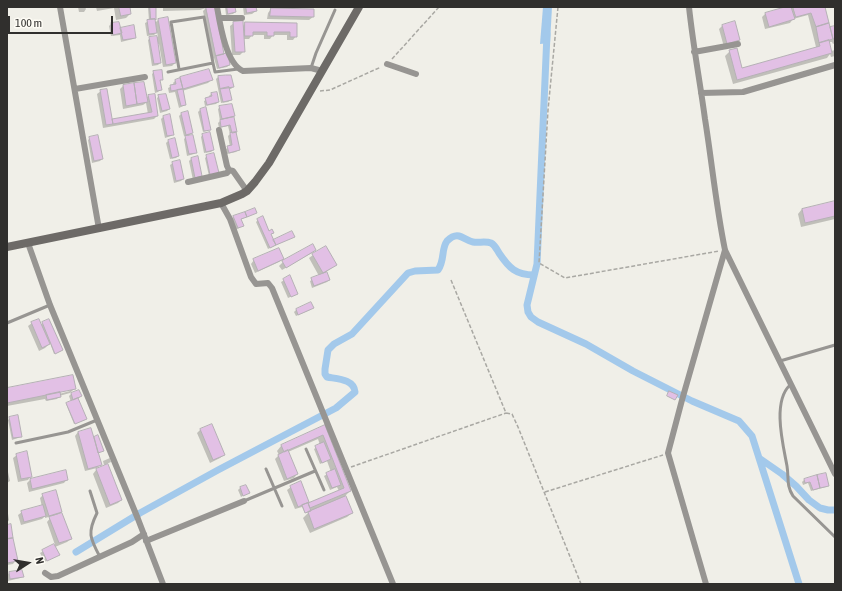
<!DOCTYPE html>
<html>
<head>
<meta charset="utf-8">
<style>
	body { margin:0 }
	#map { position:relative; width:842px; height:591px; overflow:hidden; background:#f0efe8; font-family:"Asap Condensed",sans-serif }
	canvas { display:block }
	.frame { position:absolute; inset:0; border:8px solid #302f2d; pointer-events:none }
	.north { position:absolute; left:8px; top:543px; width:40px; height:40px; -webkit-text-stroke:3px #fefcf5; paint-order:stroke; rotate:78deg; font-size:11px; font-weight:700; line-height:16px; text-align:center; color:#302f2d }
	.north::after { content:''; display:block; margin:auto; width:14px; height:18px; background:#302f2d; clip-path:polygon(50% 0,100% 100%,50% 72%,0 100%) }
	.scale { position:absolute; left:8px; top:16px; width:105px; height:18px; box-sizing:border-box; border:2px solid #302f2d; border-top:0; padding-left:5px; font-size:12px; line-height:14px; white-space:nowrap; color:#302f2d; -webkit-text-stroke:3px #fefcf5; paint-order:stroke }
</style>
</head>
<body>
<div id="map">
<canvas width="842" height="591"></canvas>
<div class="frame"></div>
<div class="north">N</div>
<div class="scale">100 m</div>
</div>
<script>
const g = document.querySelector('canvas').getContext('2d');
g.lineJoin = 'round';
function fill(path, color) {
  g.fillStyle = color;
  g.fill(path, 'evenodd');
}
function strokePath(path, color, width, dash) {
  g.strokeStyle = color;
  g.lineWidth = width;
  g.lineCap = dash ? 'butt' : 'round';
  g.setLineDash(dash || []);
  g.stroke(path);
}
fill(new Path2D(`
	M 543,7 L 552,7 L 550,43 L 540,44 Z`), '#a3c9eb');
fill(new Path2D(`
	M 78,7 L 85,7 L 86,9 L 84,12 L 79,12 Z
	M 96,7 L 131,7 L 129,7 L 130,14 L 126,18 L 116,20 L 114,8 L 97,11 Z
	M 148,7 L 214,7 L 221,56 L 229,65 L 227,67 L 217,69 L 214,58 L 213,59 L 203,11 L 206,8 L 200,10 L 163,11 L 163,8 L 155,8 L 154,24 L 158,20 L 175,63 L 172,66 L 163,67 L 159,44 L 157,44 L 160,63 L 158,65 L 152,66 L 148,40 L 150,38 L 158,37 L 157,32 L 154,35 L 147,36 L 145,23 L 149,21 Z
	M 225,7 L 234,7 L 235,12 L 233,14 L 226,15 Z
	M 243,7 L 255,7 L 256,11 L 252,14 L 244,15 Z
	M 789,7 L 791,9 L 792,7 L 824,7 L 829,28 L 835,27 L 835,43 L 833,44 L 832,42 L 828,42 L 831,51 L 835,50 L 835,56 L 831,57 L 830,54 L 827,58 L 733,84 L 725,56 L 730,51 L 742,69 L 814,49 L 816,47 L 808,15 L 793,19 L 790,23 L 765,29 L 762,17 L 765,14 Z
	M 271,9 L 313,17 L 309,20 L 267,19 L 268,13 Z
	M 234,23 L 243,26 L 246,23 L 296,24 L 296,36 L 293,40 L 287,40 L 287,35 L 273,35 L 270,39 L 264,39 L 264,35 L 252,35 L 249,39 L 243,39 L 244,51 L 240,55 L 232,55 L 230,26 Z
	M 111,24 L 120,29 L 135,37 L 133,39 L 121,42 L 120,35 L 111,36 L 109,26 Z
	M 722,26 L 739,40 L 736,43 L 724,47 L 719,29 Z
	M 154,72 L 162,79 L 160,81 L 160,90 L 158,92 L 155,93 L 152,74 Z
	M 218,77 L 233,87 L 231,89 L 228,89 L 231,100 L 228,102 L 221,103 L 216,79 Z
	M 181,78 L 211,80 L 208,83 L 182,91 L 185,105 L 179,108 L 175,92 L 169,93 L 168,88 L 174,85 L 173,83 L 175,81 Z
	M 123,86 L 146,98 L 148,96 L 154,95 L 157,116 L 154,119 L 103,128 L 97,94 L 101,91 L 111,120 L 148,114 L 146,103 L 143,105 L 123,109 L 120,89 Z
	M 211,94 L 218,102 L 216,104 L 205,106 L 204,101 L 210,98 L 209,96 Z
	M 159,96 L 169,109 L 167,111 L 160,113 L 157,98 Z
	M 220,107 L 234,116 L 233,117 L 238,150 L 236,152 L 227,154 L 226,149 L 230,147 L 228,136 L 230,134 L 228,126 L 219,128 L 218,123 L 220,121 L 218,109 Z
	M 200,110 L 209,129 L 207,131 L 203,132 L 198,112 Z
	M 181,114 L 192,133 L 187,137 L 196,152 L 194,154 L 187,156 L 184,139 L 188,135 L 184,136 L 179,116 Z
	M 169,116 L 173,134 L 171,136 L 165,138 L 161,119 L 163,117 Z
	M 203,134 L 213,150 L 211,152 L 204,153 L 201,137 Z
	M 90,138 L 102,159 L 100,161 L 92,163 L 88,140 Z
	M 168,141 L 178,156 L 176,158 L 170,159 L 166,143 Z
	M 207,156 L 217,173 L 209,176 L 205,158 Z
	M 191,159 L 201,176 L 193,180 L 189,161 Z
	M 173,163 L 183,179 L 181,181 L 174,183 L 170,165 Z
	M 835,202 L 835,219 L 801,227 L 798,214 L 802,209 Z
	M 255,213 L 240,220 L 242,226 L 236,230 L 232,219 L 234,217 Z
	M 258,220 L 269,232 L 273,232 L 270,235 L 273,241 L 293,237 L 268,249 L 256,222 Z
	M 312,245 L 315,250 L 312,253 L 282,270 L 279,266 L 283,262 Z
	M 313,255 L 336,265 L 326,272 L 329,280 L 327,282 L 312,288 L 310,281 L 319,276 L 309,258 Z
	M 283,259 L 279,262 L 255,273 L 251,264 L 254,260 Z
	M 290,277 L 297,294 L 288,298 L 281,282 Z
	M 311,303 L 312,308 L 310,310 L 296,316 L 294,312 L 296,310 Z
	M 49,320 L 61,351 L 54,354 L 50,343 L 45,348 L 39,351 L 28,326 L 32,323 L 41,325 Z
	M 7,389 L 74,389 L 70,393 L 59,396 L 57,399 L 46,401 L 45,399 L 7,406 ZM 70,389 L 70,391 L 59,394 L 59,392 Z
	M 71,394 L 81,396 L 78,399 L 85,420 L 74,424 L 66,404 L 71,402 L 69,396 Z
	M 10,418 L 21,436 L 18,438 L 12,440 L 8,420 Z
	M 211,425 L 224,455 L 220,458 L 210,463 L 197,433 L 200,430 Z
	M 324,426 L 350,491 L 345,496 L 352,513 L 347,517 L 310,533 L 303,518 L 310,511 L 305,513 L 302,507 L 295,509 L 287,490 L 291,487 L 300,483 L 309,504 L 339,491 L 337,487 L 330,490 L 324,476 L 331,472 L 327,461 L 320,464 L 314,449 L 320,445 L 318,439 L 288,452 L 297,474 L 294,478 L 284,481 L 275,459 L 279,455 L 277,451 L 281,446 Z
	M 78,432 L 93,439 L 94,438 L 102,451 L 97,454 L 100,465 L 97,468 L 85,471 L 75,436 Z
	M 17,455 L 31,476 L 28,480 L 18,482 L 13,458 Z
	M 110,458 L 111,462 L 104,465 L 103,461 Z
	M 108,466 L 121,500 L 118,503 L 106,508 L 93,474 L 96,470 Z
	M 65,471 L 67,479 L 64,483 L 29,492 L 27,483 L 30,480 Z
	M 7,472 L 8,472 L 10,481 L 7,483 Z
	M 804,480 L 828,485 L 826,487 L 811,491 L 808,483 L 803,485 L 802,482 Z
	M 240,488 L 248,493 L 241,497 L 238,490 Z
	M 43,495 L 61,511 L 57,516 L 71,539 L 67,542 L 55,547 L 56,556 L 45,562 L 40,553 L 55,545 L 47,522 L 52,516 L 45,518 L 45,516 L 42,519 L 21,525 L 18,515 L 22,512 L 42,507 L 40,498 Z
	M 7,507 L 9,520 L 7,523 Z
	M 7,526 L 16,560 L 13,564 L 7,565 Z
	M 9,573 L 22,576 L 20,578 L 8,581 L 7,575 Z`), '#0003');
strokePath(new Path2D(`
	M 547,34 L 537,264 L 527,305 L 528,312 L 531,317 L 538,322 L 586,344 L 633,371 L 692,401 L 739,421 L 752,436 L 759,458 L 782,474 L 796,486 L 809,500 L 820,508 L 828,510 L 835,510
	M 759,458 L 799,584
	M 76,552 L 140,513 L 218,470 L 336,408 L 355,392 C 354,379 337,379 327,377 L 325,374 L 325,369 L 328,350 L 334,344 L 352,334 L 408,273 L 415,271 L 438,270 C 445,260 441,249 447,241 C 450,238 455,235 459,236 C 463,237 468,241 473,242 C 478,243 486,241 491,243 C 495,245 497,250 499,253 C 509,268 516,275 534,275`), '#a3c9eb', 7);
const building = new Path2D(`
	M 119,7 L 130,7 L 131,14 L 121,16 Z
	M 150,7 L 156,7 L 156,20 L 155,19 L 151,19 Z
	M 206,7 L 215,7 L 224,54 L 216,56 Z
	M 227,7 L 235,7 L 236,12 L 228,14 Z
	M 246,7 L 256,7 L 257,11 L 247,13 Z
	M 785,7 L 791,7 L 795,19 L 769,27 L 765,13 Z
	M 793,7 L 825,7 L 829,23 L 816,27 L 811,13 L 796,17 Z
	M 271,8 L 314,9 L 314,17 L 270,16 Z
	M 168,17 L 176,63 L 166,65 L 158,19 Z
	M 155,19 L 157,33 L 149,34 L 147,20 Z
	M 243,21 L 245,52 L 235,52 L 233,22 Z
	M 735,21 L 740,40 L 727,44 L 722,25 Z
	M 119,22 L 122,33 L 113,35 L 111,23 Z
	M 245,22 L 297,23 L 297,37 L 290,37 L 290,32 L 274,32 L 274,36 L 267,36 L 267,32 L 253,32 L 253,36 L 245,36 Z
	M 829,23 L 833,39 L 819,43 L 816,27 Z
	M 134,25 L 136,38 L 123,40 L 120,28 Z
	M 835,26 L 835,39 L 833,39 L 830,27 Z
	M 157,36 L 161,63 L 154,64 L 149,37 Z
	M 829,40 L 832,53 L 737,80 L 729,50 L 737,48 L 742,68 L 820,46 L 819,43 Z
	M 228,53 L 230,65 L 219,68 L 216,56 Z
	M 209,69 L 213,80 L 183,89 L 180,77 Z
	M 162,70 L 163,80 L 160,80 L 162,90 L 157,91 L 153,71 Z
	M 226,75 L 231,75 L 234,87 L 220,89 L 218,76 Z
	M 180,78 L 183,89 L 171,91 L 170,85 L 176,84 L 175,80 Z
	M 144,82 L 148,102 L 137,104 L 134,83 Z
	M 134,83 L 137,104 L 126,106 L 123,85 Z
	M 229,87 L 232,100 L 223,102 L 220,89 Z
	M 107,89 L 113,124 L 106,125 L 100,90 Z
	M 183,89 L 186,105 L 181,106 L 177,90 Z
	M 217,92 L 219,102 L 207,105 L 205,98 L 212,96 L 211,93 Z
	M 155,94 L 158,116 L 113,124 L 112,119 L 152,112 L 148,95 Z
	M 166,94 L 170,109 L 162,111 L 158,95 Z
	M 232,104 L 235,116 L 222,119 L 219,106 Z
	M 206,107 L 211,130 L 204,131 L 200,109 Z
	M 188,111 L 193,133 L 186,135 L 181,113 Z
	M 170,114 L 174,135 L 167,136 L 163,116 Z
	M 234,117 L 237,132 L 232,133 L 230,125 L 221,127 L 220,120 Z
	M 210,132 L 214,150 L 206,152 L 202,134 Z
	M 236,132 L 240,150 L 229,153 L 227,146 L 232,145 L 230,133 Z
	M 98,135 L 103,159 L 94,161 L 89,137 Z
	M 193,135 L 197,153 L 189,154 L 185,136 Z
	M 175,138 L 179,156 L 172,158 L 168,140 Z
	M 214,153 L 219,173 L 210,175 L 206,155 Z
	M 198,156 L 202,176 L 195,178 L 191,158 Z
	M 180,160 L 184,179 L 176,181 L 172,162 Z
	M 835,201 L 835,216 L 805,223 L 802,209 Z
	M 255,208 L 257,213 L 247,217 L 245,212 Z
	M 245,212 L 247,217 L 241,219 L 244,226 L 238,228 L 233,216 Z
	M 263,216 L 269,231 L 272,229 L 274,233 L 271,234 L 276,245 L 270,248 L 257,219 Z
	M 292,231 L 295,237 L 276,245 L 273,240 Z
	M 313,244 L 316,250 L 286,268 L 282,261 Z
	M 326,246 L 337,265 L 323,273 L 312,254 Z
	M 279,248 L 284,259 L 258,271 L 253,259 Z
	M 327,272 L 330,280 L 314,286 L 311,278 Z
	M 290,275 L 298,294 L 291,297 L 283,279 Z
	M 311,302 L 314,308 L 298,315 L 296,309 Z
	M 39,319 L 50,344 L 42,348 L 31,322 Z
	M 49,319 L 63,350 L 55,354 L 42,322 Z
	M 73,375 L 76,389 L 7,403 L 7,388 Z
	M 79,390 L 82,396 L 73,400 L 71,393 Z
	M 669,391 L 678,395 L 675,400 L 667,396 Z
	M 60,392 L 61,397 L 47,400 L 46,395 Z
	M 78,398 L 87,419 L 75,424 L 66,403 Z
	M 18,415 L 22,437 L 13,438 L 9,417 Z
	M 212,424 L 225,455 L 213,460 L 200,429 Z
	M 325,425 L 351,491 L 310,508 L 308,503 L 344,488 L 323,435 L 284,452 L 281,445 Z
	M 91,428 L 102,465 L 88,469 L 78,432 Z
	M 98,435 L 104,451 L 98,453 L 94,437 Z
	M 324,442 L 331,459 L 322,463 L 315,446 Z
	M 288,450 L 298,474 L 287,479 L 278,455 Z
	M 27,451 L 32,477 L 21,479 L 16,454 Z
	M 108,464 L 122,500 L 110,505 L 96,469 Z
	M 335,469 L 341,485 L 332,488 L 326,473 Z
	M 66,470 L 68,480 L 32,489 L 30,479 Z
	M 826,473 L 829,486 L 820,488 L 817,475 Z
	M 817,475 L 820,488 L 813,490 L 810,482 L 805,483 L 804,479 Z
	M 301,481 L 309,502 L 298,507 L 290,486 Z
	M 246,485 L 250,493 L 243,496 L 240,487 Z
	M 56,490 L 62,512 L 49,516 L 42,494 Z
	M 346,496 L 353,513 L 314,529 L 308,512 Z
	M 308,503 L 311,511 L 305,513 L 302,505 Z
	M 43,505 L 46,516 L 24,522 L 21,511 Z
	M 62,513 L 72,539 L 59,543 L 49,517 Z
	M 11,524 L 13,538 L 7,539 L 7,525 Z
	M 13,538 L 18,561 L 7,563 L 7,539 Z
	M 54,544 L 60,555 L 47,561 L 42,550 Z
	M 22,570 L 24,577 L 10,579 L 9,572 Z`);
fill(building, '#e2c0e5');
strokePath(building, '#b5b0b5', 1);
strokePath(new Path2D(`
	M 558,7 L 548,110 L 539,263 L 565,278 L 719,251
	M 392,59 L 439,7
	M 320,91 L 330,90 L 381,67
	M 451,280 L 506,413 L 512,414 L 518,427 L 581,584
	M 351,467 L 506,413
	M 545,492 L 663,455`), '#a9a8a3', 1.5, [4, 2]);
strokePath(new Path2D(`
	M 311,68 L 316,53 L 335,10
	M 179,69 L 171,22 L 204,17 L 213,63
	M 168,72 L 213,63 L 215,72 L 238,69
	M 7,323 L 50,305
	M 780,361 L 835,345
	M 790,385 C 772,402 783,444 787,466 C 789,478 786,485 793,496 L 835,537
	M 16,443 L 68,432 L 97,420
	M 306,449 L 324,490
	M 266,469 L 282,506
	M 90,491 L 97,513 C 87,533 90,538 100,557
	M 244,501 L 315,471`), '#979592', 3);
strokePath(new Path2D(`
	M 60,7 L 99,229
	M 217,7 C 220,24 226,64 243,71 L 311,68 L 322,71
	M 689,7 C 693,45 700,82 705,119 C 712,163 716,206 725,250 L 835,474
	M 219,18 L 242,18
	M 694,52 L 738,44
	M 387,64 L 416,74
	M 75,89 L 145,77
	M 701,93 L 743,92 L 835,65
	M 219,130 L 227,166 L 229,170 L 233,171 L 247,191
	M 188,182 L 227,173 L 229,170
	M 221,203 L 230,219 L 251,277 L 256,284 L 268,283 L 272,288 L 393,584
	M 28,243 L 50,305 L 138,519 L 163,584
	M 146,541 L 244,501
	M 45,573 L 51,577 L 58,576 L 132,542 L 144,534
	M 706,584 L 668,453 L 682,400 L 725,250`), '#979592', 6);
strokePath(new Path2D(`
	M 7,247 L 221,203 L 242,194 L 247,191 L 255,182 L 269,163 L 359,7`), '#6d6a67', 8);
</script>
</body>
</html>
